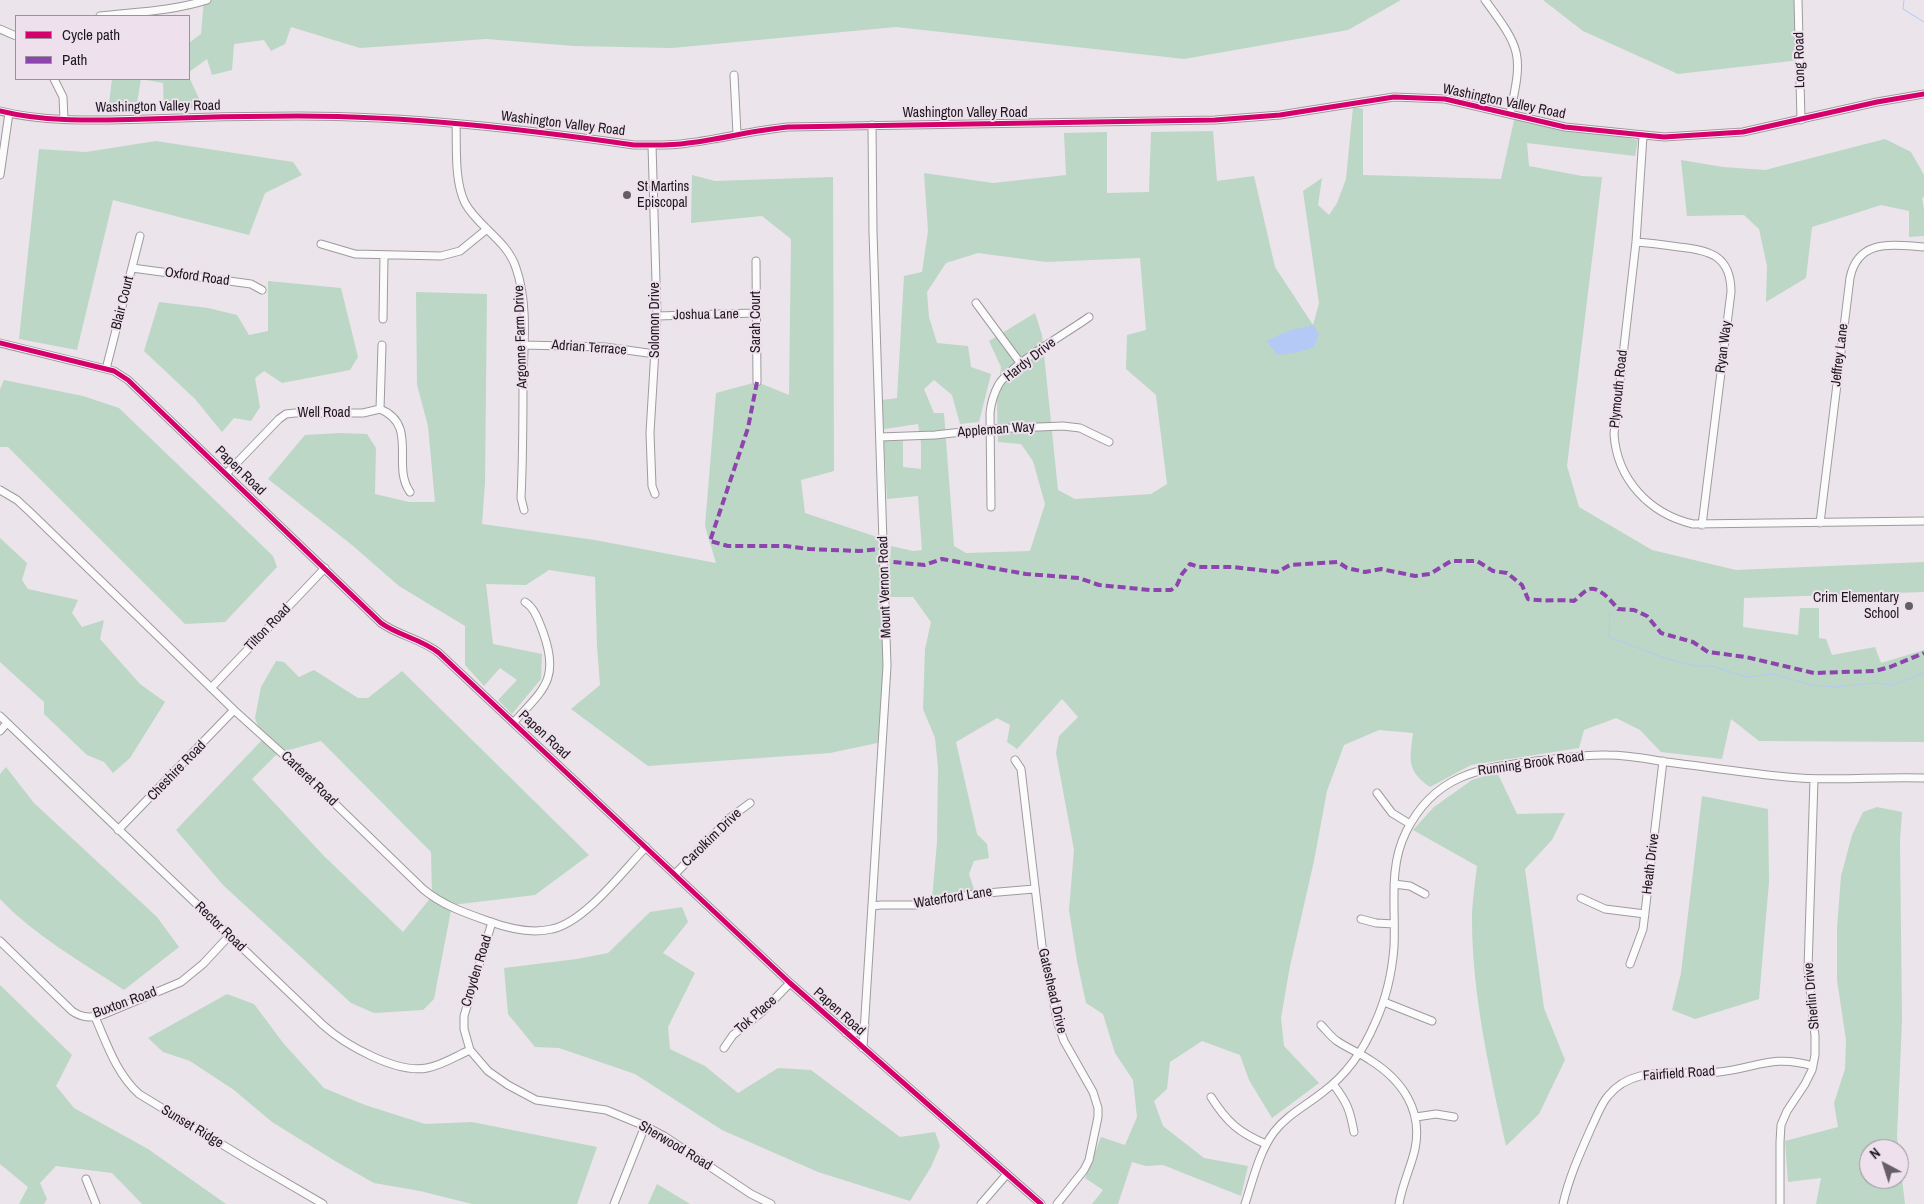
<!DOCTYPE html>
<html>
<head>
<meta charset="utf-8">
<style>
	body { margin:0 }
	#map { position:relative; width:1924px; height:1204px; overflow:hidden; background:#ebe4ea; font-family:"Archivo Narrow",sans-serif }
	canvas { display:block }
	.legend { position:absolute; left:15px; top:15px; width:175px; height:65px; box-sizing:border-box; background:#eee1ed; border:1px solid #9a919a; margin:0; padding:6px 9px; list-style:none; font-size:15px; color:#1d181d }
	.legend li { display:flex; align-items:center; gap:10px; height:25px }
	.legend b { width:25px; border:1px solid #9a919a }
	.north { position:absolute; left:1859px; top:1139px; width:50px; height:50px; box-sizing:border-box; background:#eee1ed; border:1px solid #9a919a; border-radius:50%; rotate:320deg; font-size:14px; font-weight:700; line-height:20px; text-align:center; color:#1d181d }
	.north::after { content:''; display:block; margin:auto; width:18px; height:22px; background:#655f65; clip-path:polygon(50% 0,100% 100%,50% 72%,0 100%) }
</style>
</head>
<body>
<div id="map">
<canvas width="1924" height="1204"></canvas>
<ul class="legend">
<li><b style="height:6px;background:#d6006c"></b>Cycle path</li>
<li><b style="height:6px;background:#8e44ad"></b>Path</li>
</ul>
<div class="north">N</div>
</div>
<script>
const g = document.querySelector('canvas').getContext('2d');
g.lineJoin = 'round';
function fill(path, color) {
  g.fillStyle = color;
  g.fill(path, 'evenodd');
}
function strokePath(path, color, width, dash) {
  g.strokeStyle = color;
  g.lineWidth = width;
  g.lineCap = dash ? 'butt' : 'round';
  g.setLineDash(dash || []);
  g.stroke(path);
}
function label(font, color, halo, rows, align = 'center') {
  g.font = font + ' "Archivo Narrow",sans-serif';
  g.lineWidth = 4;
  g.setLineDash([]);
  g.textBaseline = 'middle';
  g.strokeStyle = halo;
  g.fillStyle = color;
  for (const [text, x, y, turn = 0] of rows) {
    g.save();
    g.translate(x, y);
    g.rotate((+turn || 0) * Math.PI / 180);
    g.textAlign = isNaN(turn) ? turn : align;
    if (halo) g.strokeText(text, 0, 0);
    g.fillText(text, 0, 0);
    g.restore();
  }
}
fill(new Path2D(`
	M 204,0 L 1401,0 L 1348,30 L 1184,59 L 896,27 L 672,48 L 574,46 L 486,39 L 360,48 L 291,27 L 285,44 L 271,51 L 264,40 L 234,44 L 232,70 L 212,75 L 207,59 L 189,72 L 189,43 L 201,34 Z
	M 1543,0 L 1798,0 L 1800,60 L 1678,74 L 1583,31 Z
	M 189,77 L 203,107 L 164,110 L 163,83 L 141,79 L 136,109 L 109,103 L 112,79 L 189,79 Z
	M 1353,107 L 1363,109 L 1363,175 L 1501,179 L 1515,116 L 1638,140 L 1635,156 L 1527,143 L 1529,166 L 1582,176 L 1602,177 L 1567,466 L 1579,507 L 1652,550 L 1736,570 L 1924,562 L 1924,592 L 1744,598 L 1743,627 L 1798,635 L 1800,608 L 1819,608 L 1819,638 L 1826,639 L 1832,655 L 1875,647 L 1881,663 L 1924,650 L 1924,742 L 1759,741 L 1731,719 L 1722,759 L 1661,752 L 1640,730 L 1616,718 L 1584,730 L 1579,748 L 1471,765 L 1430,787 C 1406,770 1410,760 1413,733 L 1379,730 L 1344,745 L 1327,791 L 1314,861 L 1290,966 L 1281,1018 L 1284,1046 L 1319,1083 L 1272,1118 L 1249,1080 L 1240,1055 L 1202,1041 L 1170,1062 L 1167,1089 L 1154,1101 L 1163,1126 L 1204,1158 L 1248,1166 L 1241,1196 L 1163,1165 L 1146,1166 L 1132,1162 L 1118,1204 L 1092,1204 L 1103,1190 L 1085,1178 L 1101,1137 L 1125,1145 L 1137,1117 L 1133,1080 L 1115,1053 L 1103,1014 L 1086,1003 L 1077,961 L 1069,910 L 1074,850 L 1056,753 L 1059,736 L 1078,717 L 1062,699 L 1017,749 L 1007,742 L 1010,725 L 997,718 L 956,742 L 977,834 L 987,844 L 989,858 L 974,861 L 969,874 L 975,892 L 932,899 L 937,842 L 938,767 L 935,738 L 923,709 L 925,649 L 931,622 L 913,597 L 888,597 L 891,546 L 913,551 L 922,550 L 918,496 L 887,499 L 884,441 L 903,441 L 903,467 L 921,469 L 921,443 L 918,424 L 884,429 L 882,400 L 897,398 L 904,276 L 922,272 L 928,231 L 924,173 L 993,183 L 1066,175 L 1064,133 L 1107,132 L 1107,193 L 1149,192 L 1151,132 L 1213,131 L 1217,181 L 1254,176 L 1275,267 L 1313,325 L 1319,303 L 1303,191 L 1322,178 L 1318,205 L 1329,215 L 1337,203 L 1346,179 ZM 978,253 L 1046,262 L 1140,258 L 1146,330 L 1127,335 L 1126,369 L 1156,395 L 1167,484 L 1151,494 L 1075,499 L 1058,490 L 1042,335 L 1035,313 L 989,341 L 1001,367 L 997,402 L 998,442 L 1021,444 L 1033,461 L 1045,504 L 1030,551 L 966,553 L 954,546 L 944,413 L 934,413 L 924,389 L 934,380 L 952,395 L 960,424 L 979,422 L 991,374 L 971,367 L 968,346 L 937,343 L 929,317 L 927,292 L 946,263 Z
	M 1885,139 L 1911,152 L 1924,175 L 1924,197 L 1922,198 L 1924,209 L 1924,236 L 1909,237 L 1909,211 L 1881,205 L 1812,227 L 1806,278 L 1766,302 L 1767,266 L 1759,229 L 1744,215 L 1687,216 L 1681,160 L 1723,167 L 1765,170 Z
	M 156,141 L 293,162 L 302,175 L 265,193 L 249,235 L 113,200 L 77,350 L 19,339 L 39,149 L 86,152 Z
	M 692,175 L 715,181 L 833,177 L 834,471 L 801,480 L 805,513 L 883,539 L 887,666 L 882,742 L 830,753 L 648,766 L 571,709 L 600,685 L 597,646 L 595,577 L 549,570 L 526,585 L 486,584 L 493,644 L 542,654 L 541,679 L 512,714 L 498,700 L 517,680 L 500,668 L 484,686 L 465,665 L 465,626 L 399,586 L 352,545 L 268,479 L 305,435 L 341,433 L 367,434 L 376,448 L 375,494 L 409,502 L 435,502 L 428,426 L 417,385 L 416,292 L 487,294 L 485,483 L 482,524 L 595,540 L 716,563 L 705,526 L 716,393 L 757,382 L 789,395 L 791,239 L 762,216 L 691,223 Z
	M 268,281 L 341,288 L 358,357 L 350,370 L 282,383 L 264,371 L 255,378 L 260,407 L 251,421 L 234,418 L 222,432 L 195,399 L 144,351 L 159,302 L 208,308 L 237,315 L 249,335 L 268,331 Z
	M 4,380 L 83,396 L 119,408 L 273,556 L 277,567 L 225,622 L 185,624 L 8,447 L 0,447 L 0,389 Z
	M 0,538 L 27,563 L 22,580 L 28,589 L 78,600 L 72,613 L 82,627 L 104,620 L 100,639 L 140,684 L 165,702 L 130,758 L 113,773 L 104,762 L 87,755 L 44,714 L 44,702 L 0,662 Z
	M 276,661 L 284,662 L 299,677 L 314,670 L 358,698 L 368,698 L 402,671 L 589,855 L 535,895 L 452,905 L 434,999 L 423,1010 L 374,1013 L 351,1003 L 223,885 L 176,830 L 263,739 L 255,718 L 261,687 ZM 321,741 L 431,852 L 432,896 L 403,932 L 324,856 L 252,779 L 278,753 Z
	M 6,767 L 34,803 L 157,917 L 179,947 L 124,990 C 82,962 35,936 0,899 L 0,774 Z
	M 1497,772 L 1517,814 L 1565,813 L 1552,840 L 1525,869 L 1544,1008 L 1565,1060 L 1539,1114 L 1506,1146 C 1490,1072 1472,996 1472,919 C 1472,902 1475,884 1477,866 L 1413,830 L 1434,807 L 1472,780 Z
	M 1702,796 L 1768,809 L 1769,882 L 1759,999 L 1695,1019 L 1672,1010 L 1681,973 Z
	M 1877,807 L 1902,812 L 1900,841 L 1902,1021 L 1897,1136 L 1898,1149 L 1869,1149 L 1869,1179 L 1899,1179 L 1899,1154 L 1905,1204 L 1816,1204 L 1821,1178 L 1788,1182 L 1785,1141 L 1838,1127 L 1834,1103 L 1845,1069 L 1846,1040 L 1837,980 L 1837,928 L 1841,876 L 1852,835 L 1863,812 Z
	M 682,907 L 688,922 L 663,953 L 695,973 L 668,1027 L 670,1049 L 705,1066 L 738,1093 L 778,1068 L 811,1070 L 900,1137 L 935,1132 L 940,1146 L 931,1167 L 910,1201 L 818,1172 L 722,1130 L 635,1074 L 559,1048 L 535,1047 L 508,1014 L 504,968 L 577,959 L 608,953 L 650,912 Z
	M 0,985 L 72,1055 L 56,1086 L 74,1108 L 148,1149 L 226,1204 L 142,1204 L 112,1173 L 56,1166 L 40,1183 L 47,1199 L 44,1204 L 19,1204 L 28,1187 L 0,1164 Z
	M 227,994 L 254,1004 L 284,1044 L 324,1088 L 365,1105 L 425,1124 L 472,1122 L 597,1147 L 577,1204 L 472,1204 L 420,1191 L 374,1183 L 335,1161 L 272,1122 L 234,1090 L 190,1061 L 163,1052 L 148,1038 Z
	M 657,1184 L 690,1204 L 648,1204 Z`), '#bcd7c5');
fill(new Path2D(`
	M 1313,325 L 1319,334 L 1314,347 L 1299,352 L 1278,355 L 1266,341 L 1288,331 Z`), '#b4c9f5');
strokePath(new Path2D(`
	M 1904,0 L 1903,9 L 1924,22
	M 1610,611 L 1609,637 L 1667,659 L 1696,666 L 1712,666 L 1746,677 L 1773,674 L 1812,685 L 1835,687 L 1874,683 L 1893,685 L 1924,673`), '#b4c9f5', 1);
const minor = new Path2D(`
	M 1485,0 C 1522,50 1523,54 1510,114
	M 1798,0 L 1801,120
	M 100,16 C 136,12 173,11 207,0
	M 0,29 L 16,36
	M 734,75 L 737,134
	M 54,79 L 63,97 L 64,119
	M 0,111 C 48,123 98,120 147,119 C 197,117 248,116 298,116 C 411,116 523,129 634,145 C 652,145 670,146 688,143 C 722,139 754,130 788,127 L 1215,120 L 1280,115 L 1394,97 L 1445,99 L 1565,127 L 1664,137 L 1743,132 L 1877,102 L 1924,94
	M 456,124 C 457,148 454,180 465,203 C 478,227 507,240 516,268 C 528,302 524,342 523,377 C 523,417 523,458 521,498 L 524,510
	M 1643,136 L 1636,242 L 1614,434 C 1617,480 1650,514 1693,524 L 1924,521
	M 652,145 L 657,316 L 650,433 L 652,486 L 655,494
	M 0,175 L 9,113
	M 1636,242 C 1650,243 1665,245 1679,247 C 1710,250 1731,256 1731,292 L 1702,525
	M 321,244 L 355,254 L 441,256 L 460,251 L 487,229
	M 756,261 L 757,382
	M 132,268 L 251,284 L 262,290
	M 976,303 L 1021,364
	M 657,316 L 755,313
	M 383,319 L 384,256
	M 0,343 L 114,371 L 128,380 L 381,623 C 399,636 422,639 439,653 L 790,983 L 1041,1204
	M 524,345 L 605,347 L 655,354
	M 106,369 L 140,236
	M 380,409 C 419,425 391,466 410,492
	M 880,437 L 935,435 L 989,429 L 1063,426 L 1080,428 L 1109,442
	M 227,473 L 279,419 L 286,414 L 295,413 L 363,413 L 380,409 L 382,345
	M 0,490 L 17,500 L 30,512 L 234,710 L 295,765 L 423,889 C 442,905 465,913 488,921 C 507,928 532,934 552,929 C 585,922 623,871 646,847
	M 991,507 L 990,413 C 991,403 994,393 999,384 C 1013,363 1067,333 1089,317
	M 1820,523 L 1850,278 C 1858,238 1893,245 1924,247
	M 211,688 L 325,568
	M 0,716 L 323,1025 C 345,1045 397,1074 427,1068 C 443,1065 456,1056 470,1050
	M 514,722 C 544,689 560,679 543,632 C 539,622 535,608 525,602
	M 0,731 L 7,723
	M 1015,760 L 1021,769 L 1042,946 L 1058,1024 L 1064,1041 L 1093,1092 L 1098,1108 L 1098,1117 L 1089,1160 L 1084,1170 L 1057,1204
	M 1377,793 L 1392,813 L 1410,824
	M 118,830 L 234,710
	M 675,874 L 731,817 L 750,803
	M 1394,884 L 1410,886 L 1425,894
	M 1581,898 L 1605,909 L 1645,914
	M 872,906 L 881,905 L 915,905 L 975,894 L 1034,889
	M 1361,919 L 1376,923 L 1394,924
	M 492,922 L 464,1016 L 464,1029 L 470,1050 L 488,1071 L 508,1085 L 536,1100 L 606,1110 L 645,1126 L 664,1136 L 751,1194 L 771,1204
	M 0,941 L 72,1011 C 82,1018 91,1018 102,1015 L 181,982 L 203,964 L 229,936
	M 1630,964 L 1643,929 L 1663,761
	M 1384,1002 L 1432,1021
	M 95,1017 C 107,1044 116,1073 139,1094 L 251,1162 L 323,1204
	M 1321,1025 C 1326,1030 1331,1037 1337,1041 C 1347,1048 1360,1053 1370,1060 C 1402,1080 1423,1110 1415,1149 C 1411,1167 1402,1185 1399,1204
	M 846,1033 L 855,1033 L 865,1025
	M 724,1048 L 733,1035 L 762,1012 L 790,983
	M 863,1048 L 887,666 L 873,232 L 872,125
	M 1333,1084 C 1347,1102 1350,1110 1354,1132
	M 1211,1097 C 1227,1122 1239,1133 1266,1144
	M 1416,1117 L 1436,1114 L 1454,1117
	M 86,1179 L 96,1204
	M 614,1204 L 645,1126
	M 981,1204 L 1007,1174
	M 1245,1204 C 1253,1180 1259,1152 1274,1132 C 1287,1115 1307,1105 1323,1092 C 1346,1075 1364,1049 1375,1023 C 1386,999 1392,973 1394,947 C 1396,908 1388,868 1406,832 C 1434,775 1479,768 1536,761 C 1560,759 1584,754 1608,755 C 1628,755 1647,759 1667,762 C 1707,767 1747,773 1787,777 C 1833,782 1879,776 1924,778
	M 1563,1204 C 1569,1177 1581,1151 1592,1126 C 1597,1116 1601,1104 1608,1096 C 1616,1086 1628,1079 1640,1076 C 1666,1070 1693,1075 1719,1072 C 1757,1068 1772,1054 1813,1066
	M 1780,1204 L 1780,1142 L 1781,1125 L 1787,1111 L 1805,1084 L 1812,1070 L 1815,1055 L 1815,1036 L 1808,969 L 1814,779`);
strokePath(minor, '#9f9a9e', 9);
strokePath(minor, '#fcfbfc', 7);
strokePath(new Path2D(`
	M 757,382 L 748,428 L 710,541 L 728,546 L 786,546 L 809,549 L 859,551 L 881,549 L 884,561 L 924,565 L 942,559 L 1026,574 L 1079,578 L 1099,585 L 1150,590 L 1171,590 L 1177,585 L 1182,574 L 1190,564 L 1199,567 L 1232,567 L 1277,572 L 1290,565 L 1338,562 L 1347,568 L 1365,572 L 1381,569 L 1415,576 L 1430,574 L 1451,561 L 1477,561 L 1493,571 L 1507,573 L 1522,585 L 1528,599 C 1544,602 1558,599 1574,601 C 1578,598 1582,593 1587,590 C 1598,584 1612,602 1618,609 L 1634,610 L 1647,616 L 1661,633 L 1693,642 L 1708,652 L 1746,657 L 1814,673 L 1875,671 L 1890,667 L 1924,653`), '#8e44ad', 4, [8, 4]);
strokePath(new Path2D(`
	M 0,111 C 48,123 98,120 147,119 C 197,117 248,116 298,116 C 411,116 523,129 634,145 C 652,145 670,146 688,143 C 722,139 754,130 788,127 L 1215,120 L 1280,115 L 1394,97 L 1445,99 L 1565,127 L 1664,137 L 1743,132 L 1877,102 L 1924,94
	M 0,343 L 114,371 L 128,380 L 381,623 C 399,636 422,639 439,653 L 790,983 L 1041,1204`), '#d6006c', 5);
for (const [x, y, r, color] of [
	[627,195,5,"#655f65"],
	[1909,606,5,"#655f65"]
]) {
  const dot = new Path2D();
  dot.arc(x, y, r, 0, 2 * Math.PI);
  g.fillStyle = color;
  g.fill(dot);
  strokePath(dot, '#eee1ed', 2);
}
label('14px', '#1d181d', '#eee1ed', [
	["Long Road",1800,60,-91],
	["Washington Valley Road",1504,102,12],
	["Washington Valley Road",158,107,-1],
	["Washington Valley Road",965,113],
	["Washington Valley Road",563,124,7],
	["Oxford Road",197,277,8],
	["Blair Court",123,303,-76],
	["Joshua Lane",706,315,-1],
	["Solomon Drive",655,320,-90],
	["Sarah Court",756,322,-90],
	["Argonne Farm Drive",521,337,-92],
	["Ryan Way",1724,347,-83],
	["Adrian Terrace",589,348,4],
	["Jeffrey Lane",1840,355,-83],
	["Hardy Drive",1030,360,-38],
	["Plymouth Road",1619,389,-84],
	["Well Road",324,413],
	["Appleman Way",996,430,-4],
	["Papen Road",240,471,44],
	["Mount Vernon Road",885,587,-92],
	["Tilton Road",268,628,-46],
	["Papen Road",544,735,43],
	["Running Brook Road",1531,764,-8],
	["Cheshire Road",177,771,-46],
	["Carteret Road",309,779,44],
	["Carolkim Drive",712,838,-44],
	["Heath Drive",1651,864,-83],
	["Waterford Lane",953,898,-9],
	["Rector Road",220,927,44],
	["Croyden Road",477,971,-73],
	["Gateshead Drive",1052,991,77],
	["Sherlin Drive",1812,996,-95],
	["Buxton Road",125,1003,-20],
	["Papen Road",839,1012,42],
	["Tok Place",756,1015,-41],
	["Fairfield Road",1679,1074,-4],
	["Sunset Ridge",192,1127,31],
	["Sherwood Road",675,1146,31]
]);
label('14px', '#1d181d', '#eee1ed', [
	["St Martins",637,187],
	["Episcopal",637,203],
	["Crim Elementary",1899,598,"right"],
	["School",1899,614,"right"]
], 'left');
</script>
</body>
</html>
